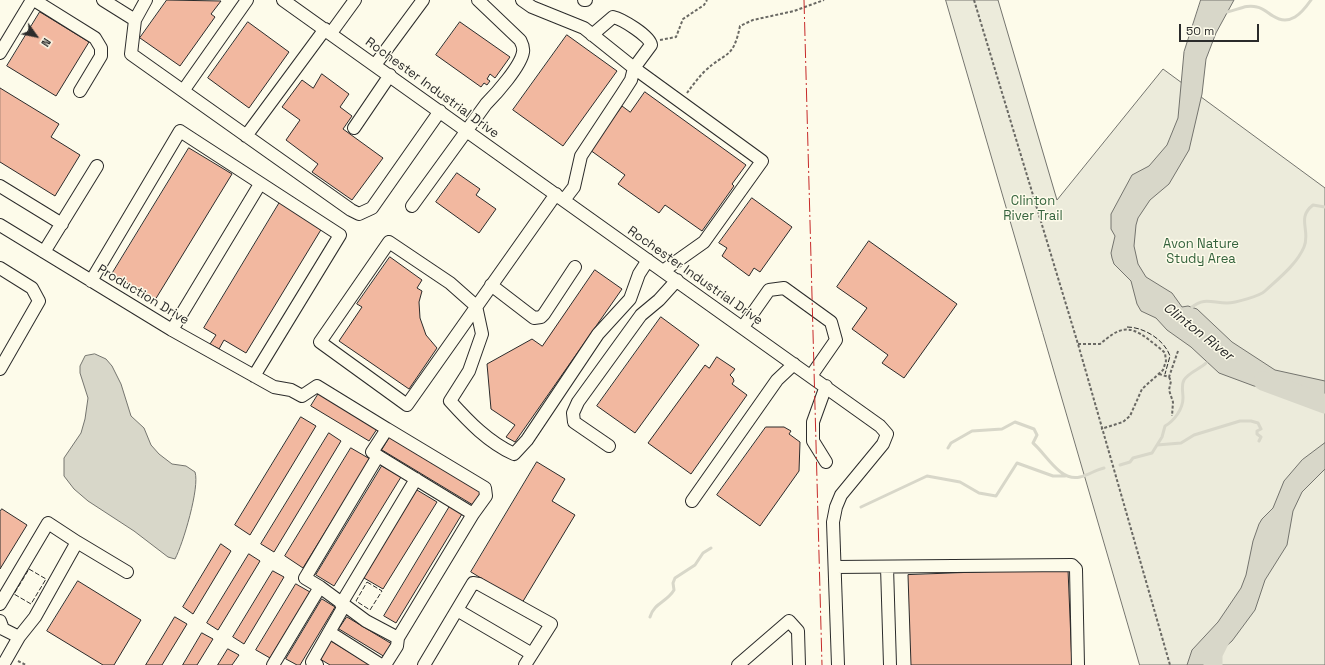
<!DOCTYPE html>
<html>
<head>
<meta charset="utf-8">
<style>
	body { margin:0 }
	#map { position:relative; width:1325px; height:665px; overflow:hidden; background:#fdfbea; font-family:"Space Grotesk",sans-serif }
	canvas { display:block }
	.north { position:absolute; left:16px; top:16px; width:40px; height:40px; -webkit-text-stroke:3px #fdfbea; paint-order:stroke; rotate:123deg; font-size:11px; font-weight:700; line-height:16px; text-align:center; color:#2b2b2b }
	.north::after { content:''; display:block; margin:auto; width:14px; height:18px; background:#2b2b2b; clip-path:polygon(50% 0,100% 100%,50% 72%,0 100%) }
	.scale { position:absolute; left:1179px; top:24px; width:80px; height:18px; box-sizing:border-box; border:2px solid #2b2b2b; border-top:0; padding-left:5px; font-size:12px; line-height:14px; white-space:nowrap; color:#2b2b2b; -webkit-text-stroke:3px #fdfbea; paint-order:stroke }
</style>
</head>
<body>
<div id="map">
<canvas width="1325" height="665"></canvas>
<div class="north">N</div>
<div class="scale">50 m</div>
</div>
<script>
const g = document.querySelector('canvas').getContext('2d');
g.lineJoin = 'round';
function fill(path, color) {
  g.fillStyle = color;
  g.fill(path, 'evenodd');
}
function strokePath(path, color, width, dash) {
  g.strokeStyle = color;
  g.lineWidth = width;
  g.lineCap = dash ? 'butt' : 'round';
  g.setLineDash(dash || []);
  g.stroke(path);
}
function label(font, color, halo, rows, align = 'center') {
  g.font = font + ' "Space Grotesk",sans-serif';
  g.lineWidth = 3;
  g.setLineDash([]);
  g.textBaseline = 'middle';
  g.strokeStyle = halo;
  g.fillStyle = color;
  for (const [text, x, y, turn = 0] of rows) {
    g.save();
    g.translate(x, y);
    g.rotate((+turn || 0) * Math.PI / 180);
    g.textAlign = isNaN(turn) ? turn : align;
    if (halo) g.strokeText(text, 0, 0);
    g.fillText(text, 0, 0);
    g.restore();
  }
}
const green = new Path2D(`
	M 946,0 L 998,0 L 1057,200 L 1163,69 L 1325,188 L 1325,665 L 1140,665 Z`);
fill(green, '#ecebdb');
strokePath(green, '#74746e', 1);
const water = new Path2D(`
	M 1201,0 L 1234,0 L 1216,33 L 1206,59 L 1202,94 L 1189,150 L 1169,184 L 1150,200 L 1138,218 L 1136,225 L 1134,246 L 1138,264 L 1146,277 L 1172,293 L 1182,307 L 1188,306 L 1197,309 L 1232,342 L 1275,370 L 1325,381 L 1325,407 L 1293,391 L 1254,386 L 1219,373 L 1191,347 L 1167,330 L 1156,318 L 1141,311 L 1137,304 L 1131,281 L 1114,264 L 1112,258 L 1111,253 L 1115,236 L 1111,229 L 1111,214 L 1132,175 L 1149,166 L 1167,145 L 1178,118 L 1184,52 Z
	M 95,354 L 106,359 L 112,366 L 121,384 L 131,416 L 144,428 L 151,445 L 159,454 L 172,464 L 186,466 L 195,472 C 200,487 183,544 175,559 L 168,557 L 134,531 L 88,501 L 74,489 L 64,476 L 64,458 L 81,433 L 85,419 L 88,398 L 80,373 L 80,366 L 85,356 Z
	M 1325,443 L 1325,469 L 1302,492 L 1293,511 L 1287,545 L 1265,580 L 1255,610 L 1232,641 L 1216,655 L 1211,665 L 1187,665 L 1192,650 L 1218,622 L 1241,588 L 1246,575 L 1253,541 L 1259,524 L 1262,519 L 1273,508 L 1284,481 L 1302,460 Z`);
fill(water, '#d8d7c9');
strokePath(water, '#74746e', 1);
strokePath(new Path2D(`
	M 1227,12 C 1238,10 1246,4 1257,7 C 1263,8 1268,13 1273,16 C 1290,27 1302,13 1311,0
	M 1192,307 C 1204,297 1213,303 1227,303 C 1235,303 1260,296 1265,291 C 1278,279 1297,264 1304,247 C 1311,231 1296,218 1313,205 L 1325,207
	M 1157,445 L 1181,443 L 1194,435 L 1240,421 L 1251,421 L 1258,423 L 1261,429 L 1257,431 L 1257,434 L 1261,437 L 1259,441
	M 948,448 L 951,443 L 972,431 L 1002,429 L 1015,422 L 1034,429 L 1037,435 L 1033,443 C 1046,454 1060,482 1080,477 C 1089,475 1095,470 1104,468
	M 1120,465 L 1130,462 L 1133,458 L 1152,453 L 1162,437 L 1165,426 C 1174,421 1183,409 1183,398 C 1183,392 1181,385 1184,380 C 1189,372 1200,369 1206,363
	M 861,507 L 927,476 L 960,482 L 979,493 L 996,496 L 1017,463 L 1053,476 L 1065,476
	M 650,617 C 654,603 667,602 674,590 L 673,583 L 675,578 L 695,565 L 703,553 L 711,548`), '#d8d7c9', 3);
strokePath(new Path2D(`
	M 1263,381 L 1325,404
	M 1213,665 L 1213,654 L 1222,636`), '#d8d7c9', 19);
const building = new Path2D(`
	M 167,0 L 221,1 L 211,14 L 215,17 L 180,66 L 140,38 Z
	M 40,12 L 89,42 L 56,96 L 7,66 Z
	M 248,22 L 289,52 L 249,108 L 208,78 Z
	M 460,22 L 510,57 L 495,78 L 490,74 L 487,79 L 490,81 L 487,85 L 484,83 L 481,87 L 436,55 Z
	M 567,35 L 617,71 L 563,146 L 513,110 Z
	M 322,74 L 349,94 L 340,107 L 352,116 L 343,129 L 383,158 L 352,200 L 312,172 L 318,164 L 286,140 L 300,120 L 282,107 L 302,80 L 313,88 Z
	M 0,88 L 59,124 L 51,137 L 80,155 L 55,196 L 0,162 Z
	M 645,92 L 746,165 L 732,184 L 734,186 L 702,231 L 665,205 L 659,213 L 618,184 L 625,175 L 590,150 L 622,106 L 630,112 Z
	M 189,148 L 232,174 L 155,300 L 112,274 Z
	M 457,173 L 480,189 L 476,195 L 496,209 L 479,233 L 436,202 Z
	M 752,198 L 792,227 L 760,272 L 754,268 L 749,276 L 722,256 L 727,248 L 719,243 Z
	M 280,202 L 322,228 L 246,353 L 224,340 L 219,349 L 210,344 L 216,335 L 204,328 Z
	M 869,241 L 957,304 L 904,378 L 882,363 L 888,355 L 852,329 L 867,308 L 837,287 Z
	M 390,257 L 422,280 L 417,288 L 422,291 L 419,302 L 420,318 L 426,335 L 437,348 L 409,389 L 339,341 L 362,307 L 357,304 Z
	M 595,270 L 622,289 L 515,442 L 506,437 L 515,425 L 491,409 L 487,364 L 532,339 L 542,346 Z
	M 661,317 L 699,345 L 635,433 L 597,406 Z
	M 717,357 L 735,369 L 730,375 L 733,378 L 734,381 L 732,384 L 747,395 L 691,474 L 648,443 L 705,365 L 709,368 Z
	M 319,393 L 377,429 L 369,441 L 311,406 Z
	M 301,417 L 316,426 L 250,535 L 235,525 Z
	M 766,427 L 784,427 L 791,431 L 789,434 L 800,442 L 799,471 L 760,526 L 717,495 Z
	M 329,433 L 341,441 L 274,552 L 261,544 Z
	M 390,437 L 481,492 L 473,505 L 382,450 Z
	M 351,448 L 370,459 L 303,568 L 285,556 Z
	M 537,462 L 565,479 L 552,501 L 575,515 L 522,603 L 471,572 Z
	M 382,466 L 401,477 L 334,586 L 316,575 Z
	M 417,490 L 437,502 L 383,589 L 364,578 Z
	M 450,506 L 462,514 L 396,623 L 384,616 Z
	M 2,509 L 27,525 L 0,569 L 0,512 Z
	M 221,544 L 231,551 L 193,614 L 183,607 Z
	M 249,554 L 260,561 L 218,630 L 207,623 Z
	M 1068,569 L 1072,665 L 911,665 L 908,575 Z
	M 273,571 L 284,577 L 244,644 L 233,637 Z
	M 78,581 L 141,620 L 114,665 L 103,665 L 47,631 Z
	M 296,584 L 310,592 L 270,658 L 256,650 Z
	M 322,599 L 335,607 L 300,665 L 297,665 L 286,659 Z
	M 175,617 L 187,624 L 162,665 L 146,665 Z
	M 347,617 L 392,644 L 385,657 L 339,629 Z
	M 202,633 L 213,639 L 197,665 L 183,665 Z
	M 331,641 L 370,665 L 330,665 L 320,659 Z
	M 228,649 L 239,655 L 232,665 L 218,665 Z`);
fill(building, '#f2b8a0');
strokePath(building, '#2b2b2b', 1);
const minor = new Path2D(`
	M 34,0 L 95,38 L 101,48 L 101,56 L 80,91
	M 103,0 L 135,20 L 131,54 L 351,210 L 359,214 L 372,208 L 440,111
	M 283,0 L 880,426 L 887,434 L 883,444 L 841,495 L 836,507 L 833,522 L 838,665
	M 522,0 L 532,7 L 584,28 L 634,68 L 631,80 L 622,94 L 581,156 L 574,187 L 564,200
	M 584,0 L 586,0
	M 135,20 L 146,0
	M 331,33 L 355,0
	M 592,35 L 613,17 C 622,19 650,36 651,45 L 634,68 L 762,161 L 704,242 L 663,271
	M 0,53 L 32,0
	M 375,65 L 423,0
	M 183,91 L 247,0
	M 354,128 L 390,75
	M 246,136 L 325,29
	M 0,186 L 62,224
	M 556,194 L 407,405 L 320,342 L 389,242 L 450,283 L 476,306 L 482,334 L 469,371 L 450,401 C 469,422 488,442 514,454 L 527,440 L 598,334 L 630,299 L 639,274 L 648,260
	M 412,206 L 486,104 C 496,94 521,66 523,52 C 524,47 522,44 520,40 L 478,0
	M 0,225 L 172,330 L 274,387 L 291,390 L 302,396 L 317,386 L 387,429 L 372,452 L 378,456 L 305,578 L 320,587 L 273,665
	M 44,252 L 97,166
	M 0,268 L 32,288 L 39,301 L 0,369
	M 91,281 L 180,131 L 340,235 L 254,376
	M 491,285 L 534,318 L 541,317 L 544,314 L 575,267
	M 743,327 L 769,290 L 784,288 L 831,322 L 836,340 L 811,376
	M 172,330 L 260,184
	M 826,386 L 813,422 L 813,441 L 826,462
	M 609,446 L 574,422 L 573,413 L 578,402 L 641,315 L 659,300 L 677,280
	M 378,456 L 473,514
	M 692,501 L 777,380 L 794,364
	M 77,542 L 127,572
	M 835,567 L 1072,565 L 1076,569 L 1078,665
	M 887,567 L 890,665
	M 320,587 L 366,621 L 398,638
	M 0,604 L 48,523 L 77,542 L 35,617 L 19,637 L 3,665
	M 341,604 L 416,479
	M 457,610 L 532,654
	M 0,621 L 3,629 L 19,637
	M 329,632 L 381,665
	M 317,665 L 312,662 L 344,606
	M 385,665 L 397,646 L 398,638 L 473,514 L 486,496 L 485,488 L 387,429
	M 424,665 L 473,583 L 479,584 L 551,624 L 525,665
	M 738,665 L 789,621 L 798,631 L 799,665`);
strokePath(minor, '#2b2b2b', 14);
strokePath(new Path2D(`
	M 974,0 L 1078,344 L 1170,665
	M 660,40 L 676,37 L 683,19 L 704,5 L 707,0
	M 687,93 C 692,86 698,78 705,71 C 726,51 733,60 740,26 L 753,20 L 794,11 L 824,0
	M 1078,344 L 1100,344 C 1118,329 1127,323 1148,339 C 1153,343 1160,348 1165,353 L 1166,361 L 1163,370 L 1142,389 L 1130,416 L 1123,422 L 1101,429
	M 1159,374 L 1169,377 L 1178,351
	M 1169,377 L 1171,381 L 1169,390 L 1173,402 L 1172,416
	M 18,661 L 26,665`), '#6a6964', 2, [3, 2]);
strokePath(minor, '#fdfbea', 12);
strokePath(new Path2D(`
	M 1127,327 C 1143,327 1164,339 1170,356 L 1165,374
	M 29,569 L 46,579 L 31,604 L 14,594 Z
	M 367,582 L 382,591 L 370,610 L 356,601 Z`), '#2b2b2b', 1, [5, 2]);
strokePath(new Path2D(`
	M 804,0 L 822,665`), '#c62828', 1, [14, 3, 2, 3]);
label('13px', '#2b2b2b', '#fdfbea', [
	["Rochester Industrial Drive",432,88,36],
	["Rochester Industrial Drive",695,276,35],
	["Production Drive",143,295,31]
]);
label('13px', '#34623c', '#fdfbea', [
	["Clinton",1033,201],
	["River Trail",1033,216],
	["Avon Nature",1201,244],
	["Study Area",1201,259]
]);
label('italic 14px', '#2b2b2b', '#fdfbea', [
	["Clinton River",1198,332,38]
]);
</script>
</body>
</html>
